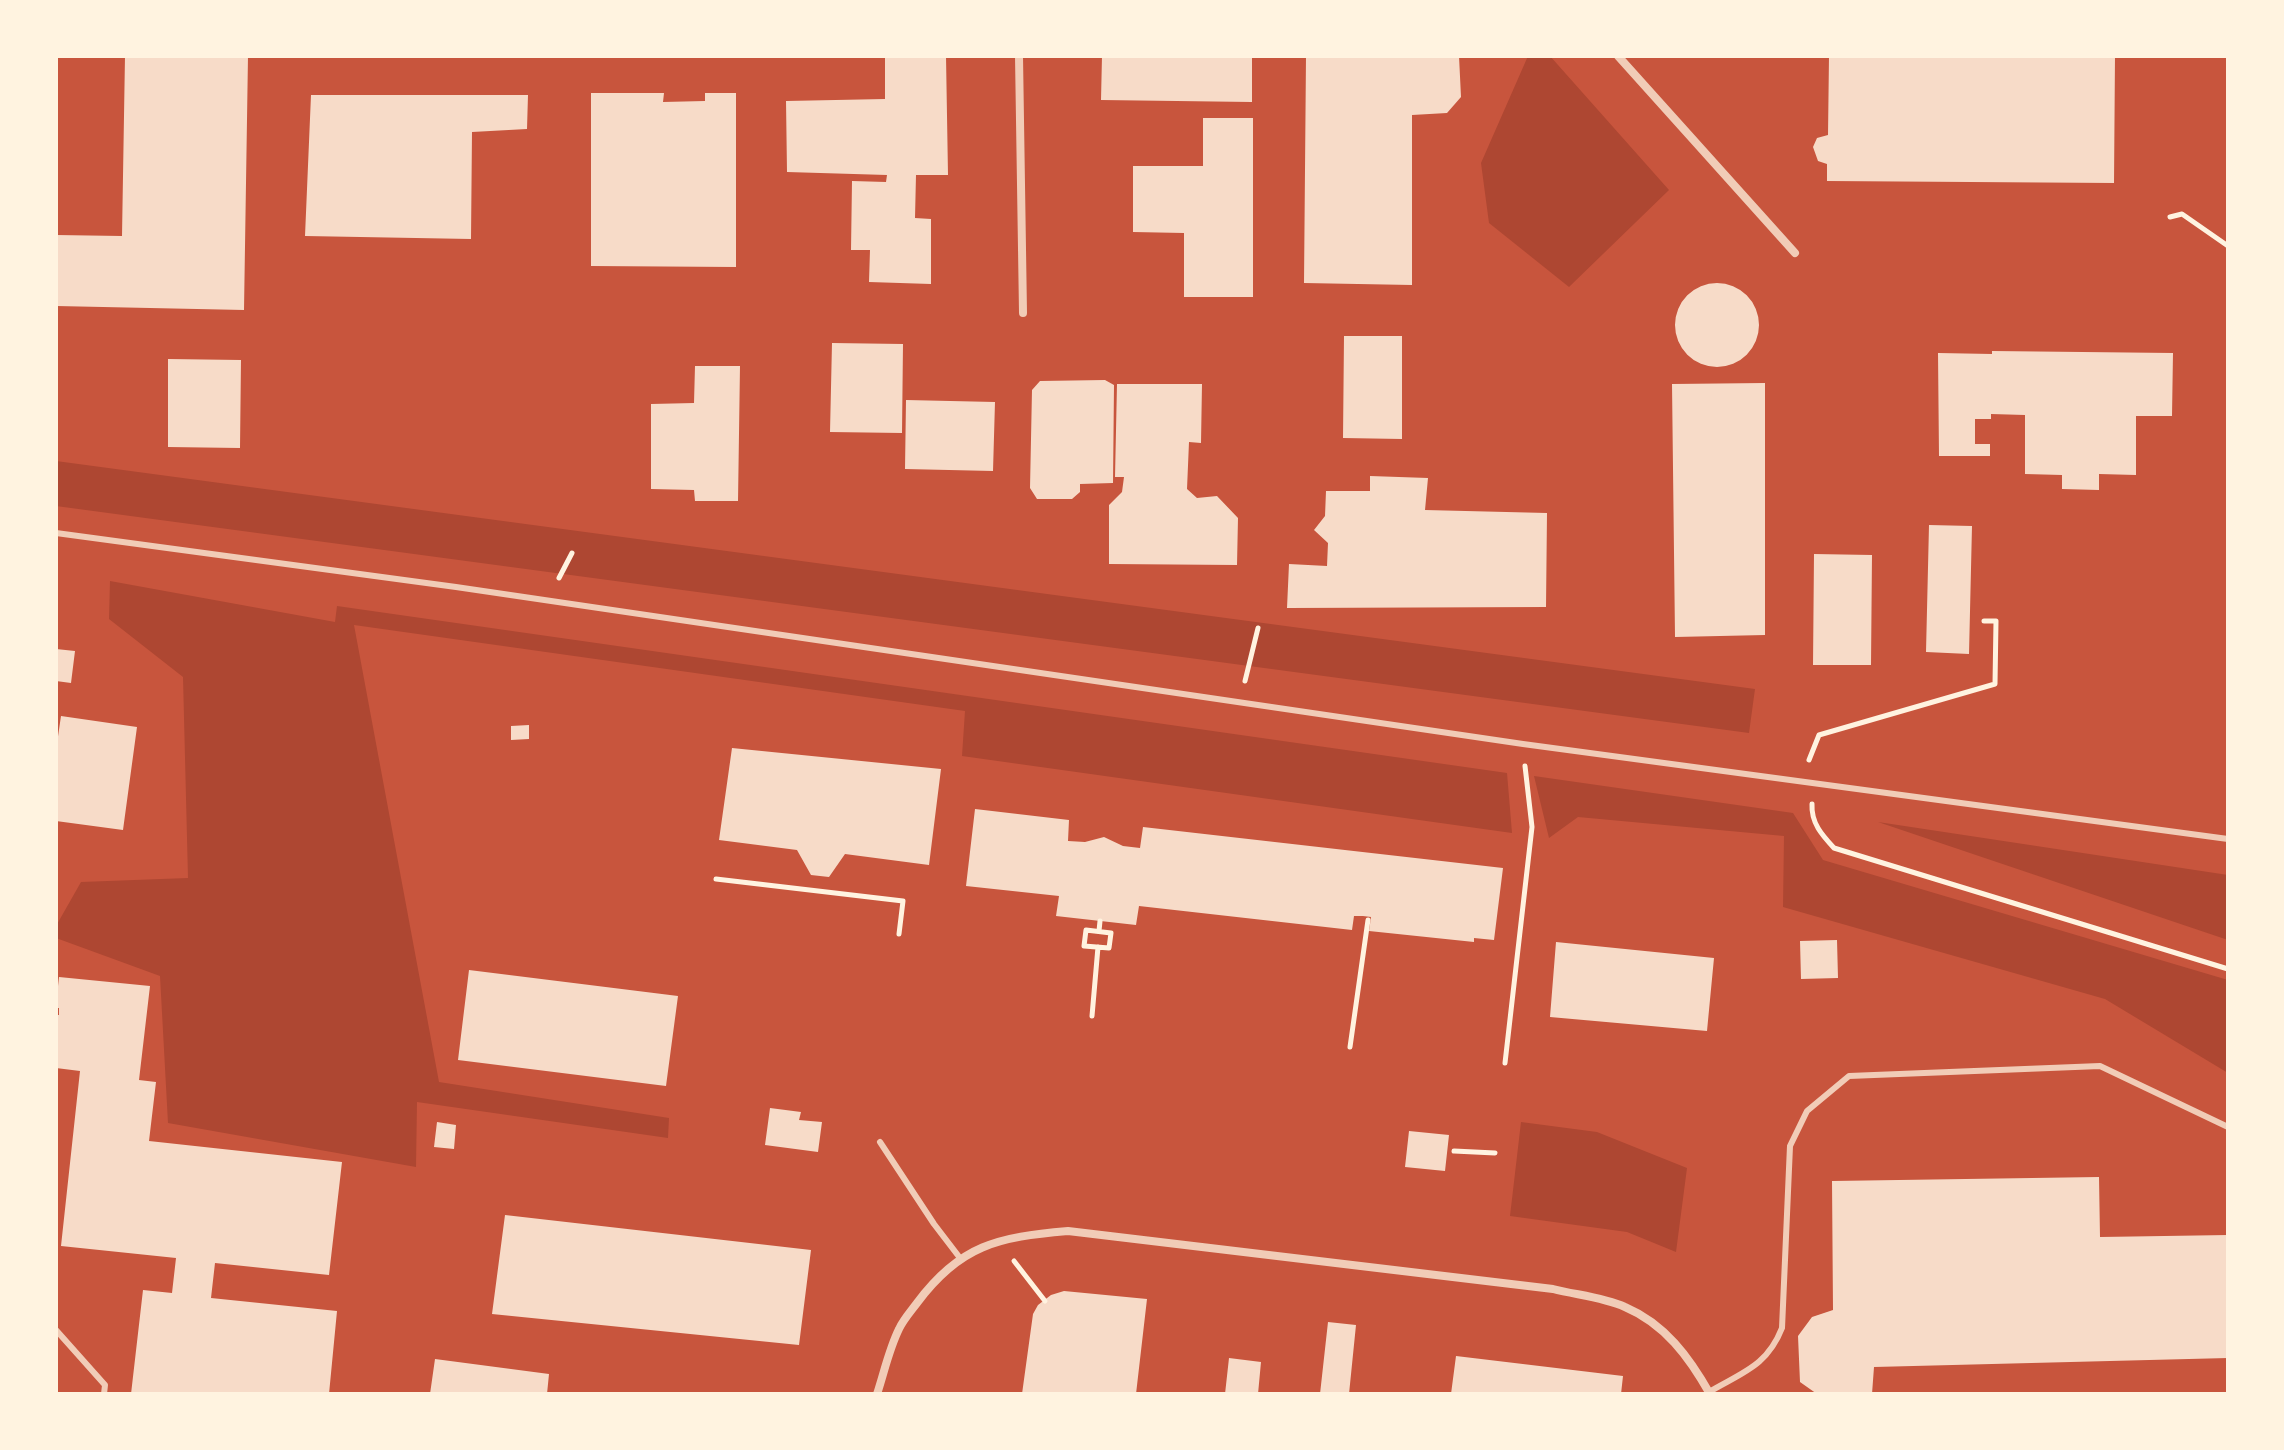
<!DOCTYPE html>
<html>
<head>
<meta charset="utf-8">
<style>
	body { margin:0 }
	#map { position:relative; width:2284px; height:1450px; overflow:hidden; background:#c8553d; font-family:"DejaVu Sans",sans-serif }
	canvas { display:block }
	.frame { position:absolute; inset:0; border:58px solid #fff3e0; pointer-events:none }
</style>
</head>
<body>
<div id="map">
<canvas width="2284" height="1450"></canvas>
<div class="frame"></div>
</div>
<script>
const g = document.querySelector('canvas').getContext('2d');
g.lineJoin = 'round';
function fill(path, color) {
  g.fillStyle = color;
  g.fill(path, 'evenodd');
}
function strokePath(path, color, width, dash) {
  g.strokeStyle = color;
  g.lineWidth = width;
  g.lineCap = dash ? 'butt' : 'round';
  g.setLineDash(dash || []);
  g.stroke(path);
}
fill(new Path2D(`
	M 1528,56 L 1550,56 L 1669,190 L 1569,287 L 1489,223 L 1481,163 Z
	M 56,461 L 1755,689 L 1749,733 L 56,506 Z
	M 110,581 L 335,622 L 337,606 L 1507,773 L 1512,833 L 962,756 L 965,711 L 354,625 L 439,1082 L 669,1118 L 668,1138 L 417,1102 L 416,1167 L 168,1123 L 160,976 L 56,938 L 56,926 L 81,882 L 188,878 L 183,677 L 109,619 Z
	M 1534,776 L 1793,813 L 1823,860 L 2228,980 L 2228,1073 L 2105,999 L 1783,907 L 1784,836 L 1578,817 L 1549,838 Z
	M 1878,822 L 2228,875 L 2228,940 Z
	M 1521,1122 L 1597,1132 L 1687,1168 L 1676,1252 L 1627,1232 L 1510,1216 Z`), '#ae4732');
fill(new Path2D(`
	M 125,56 L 248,56 L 244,310 L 56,306 L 56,235 L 122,236 Z
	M 885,56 L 946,56 L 948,175 L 916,175 L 915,218 L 931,219 L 931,284 L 869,282 L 870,250 L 851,250 L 852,181 L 886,182 L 887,175 L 787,172 L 786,101 L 885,99 Z
	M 1102,56 L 1252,56 L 1252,102 L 1101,100 Z
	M 1306,56 L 1459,56 L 1461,97 L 1447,113 L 1412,115 L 1412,285 L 1304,283 Z
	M 1829,56 L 2115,56 L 2114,183 L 1827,181 L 1827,164 L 1818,161 L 1813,147 L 1817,138 L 1828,135 Z
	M 591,93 L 664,93 L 663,102 L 705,101 L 705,93 L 736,93 L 736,267 L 591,266 Z
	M 311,95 L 528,95 L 527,129 L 472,132 L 471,239 L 305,236 Z
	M 1203,118 L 1253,118 L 1253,297 L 1184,297 L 1184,233 L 1133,232 L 1133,166 L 1203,166 Z
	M1675 325a42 42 0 1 1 84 0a42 42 0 1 1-84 0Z
	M 1344,336 L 1402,336 L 1402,439 L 1343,438 Z
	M 832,343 L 903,344 L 902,433 L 830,432 Z
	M 1992,351 L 2173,353 L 2172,416 L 2136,416 L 2136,475 L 2099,474 L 2099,490 L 2062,489 L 2062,475 L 2025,474 L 2025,415 L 1991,414 L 1991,419 L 1975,419 L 1975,444 L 1990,444 L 1990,456 L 1939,456 L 1938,353 L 1992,354 Z
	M 168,359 L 241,360 L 240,448 L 168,447 Z
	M 695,366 L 740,366 L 738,501 L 695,501 L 694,490 L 651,489 L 651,404 L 694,403 Z
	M 1105,380 L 1114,385 L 1113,483 L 1080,484 L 1080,492 L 1072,499 L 1037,499 L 1030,488 L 1032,390 L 1040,381 Z
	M 1765,383 L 1765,635 L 1675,637 L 1672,384 Z
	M 1117,384 L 1202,384 L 1201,443 L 1189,442 L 1187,489 L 1197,498 L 1217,496 L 1238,518 L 1237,565 L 1109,564 L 1109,505 L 1122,492 L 1124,477 L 1115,477 Z
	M 906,400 L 995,402 L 993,471 L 905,469 Z
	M 1370,476 L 1428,478 L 1425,510 L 1547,513 L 1546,607 L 1287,608 L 1289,564 L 1327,566 L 1328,543 L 1314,530 L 1325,516 L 1326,491 L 1370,491 Z
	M 1929,525 L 1972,526 L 1969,654 L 1926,652 Z
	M 1814,554 L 1872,555 L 1871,665 L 1813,665 Z
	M 56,649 L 75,651 L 71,683 L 56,681 Z
	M 61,716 L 137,727 L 123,830 L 56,821 L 56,750 Z
	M 529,725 L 529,739 L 511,740 L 511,726 Z
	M 732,748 L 941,769 L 929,865 L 845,854 L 829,877 L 811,875 L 797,850 L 719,840 Z
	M 975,809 L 1069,820 L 1068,841 L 1085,842 L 1104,837 L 1123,846 L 1140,848 L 1143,827 L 1503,868 L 1494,940 L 1474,938 L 1474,942 L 1369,931 L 1371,917 L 1363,916 L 1354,916 L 1352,930 L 1139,906 L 1136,925 L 1056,916 L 1059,896 L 966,886 Z
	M 1837,940 L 1838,978 L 1801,979 L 1800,941 Z
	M 1556,942 L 1714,958 L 1707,1031 L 1550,1017 Z
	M 469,970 L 678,996 L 666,1086 L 458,1060 Z
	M 59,977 L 150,986 L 139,1080 L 156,1082 L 149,1141 L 342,1162 L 329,1275 L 215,1263 L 211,1298 L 337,1311 L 329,1394 L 131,1394 L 143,1290 L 172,1293 L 176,1258 L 61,1246 L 80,1071 L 56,1068 L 56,1015 L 59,1015 L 59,1008 L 56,1008 L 56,1004 Z
	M 770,1108 L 801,1112 L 799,1120 L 822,1122 L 818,1152 L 765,1145 Z
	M 437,1122 L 456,1125 L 454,1149 L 434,1147 Z
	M 1409,1131 L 1449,1135 L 1445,1171 L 1405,1167 Z
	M 2099,1177 L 2100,1237 L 2228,1235 L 2228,1358 L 1874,1367 L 1872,1394 L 1817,1394 L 1800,1382 L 1798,1336 L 1812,1317 L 1833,1310 L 1832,1181 Z
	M 505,1215 L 811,1250 L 799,1345 L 492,1314 Z
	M 1064,1291 L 1147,1299 L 1136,1394 L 1022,1394 L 1033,1314 L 1038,1305 L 1051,1295 Z
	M 1328,1322 L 1356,1325 L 1349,1394 L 1320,1394 Z
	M 1456,1356 L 1623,1376 L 1621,1394 L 1451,1394 Z
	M 1229,1358 L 1261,1362 L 1258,1394 L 1225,1394 Z
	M 435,1359 L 549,1374 L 547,1394 L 430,1394 Z`), '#f7dbc8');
strokePath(new Path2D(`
	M 2170,217 L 2182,214 L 2228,246
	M 559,578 L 572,553
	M 1245,681 L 1258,628
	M 1809,760 L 1819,735 L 1995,684 L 1996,621 L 1984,621
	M 1812,804 C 1811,823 1822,835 1834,848 L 2228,969
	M 716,879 L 903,901 L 899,934
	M 1086,930 L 1111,933 L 1109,948 L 1084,946 Z
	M 1099,931 L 1100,921
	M 1092,1016 L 1098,947
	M 1350,1047 L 1368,920
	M 1505,1063 L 1532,827 L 1525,766
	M 1454,1151 L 1495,1153
	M 1014,1261 L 1045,1301`), '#fff3e0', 5);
strokePath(new Path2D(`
	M 56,533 L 456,587 L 1523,744 L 2228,839
	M 880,1142 L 934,1224 L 960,1258
	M 56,1330 L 105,1385 L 104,1394
	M 1709,1392 C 1743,1372 1767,1366 1782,1328 L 1790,1146 L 1807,1111 L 1849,1076 L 2100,1066 L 2228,1127`), '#f1ccb7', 6);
strokePath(new Path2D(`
	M 1019,56 L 1023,313
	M 1618,56 L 1795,253
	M 877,1394 C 884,1373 889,1349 899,1329 C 903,1320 911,1311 917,1303 C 960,1245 998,1237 1068,1231 L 1553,1289 C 1576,1295 1603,1297 1625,1307 C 1665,1324 1689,1357 1710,1394`), '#f1ccb7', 8);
</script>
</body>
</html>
